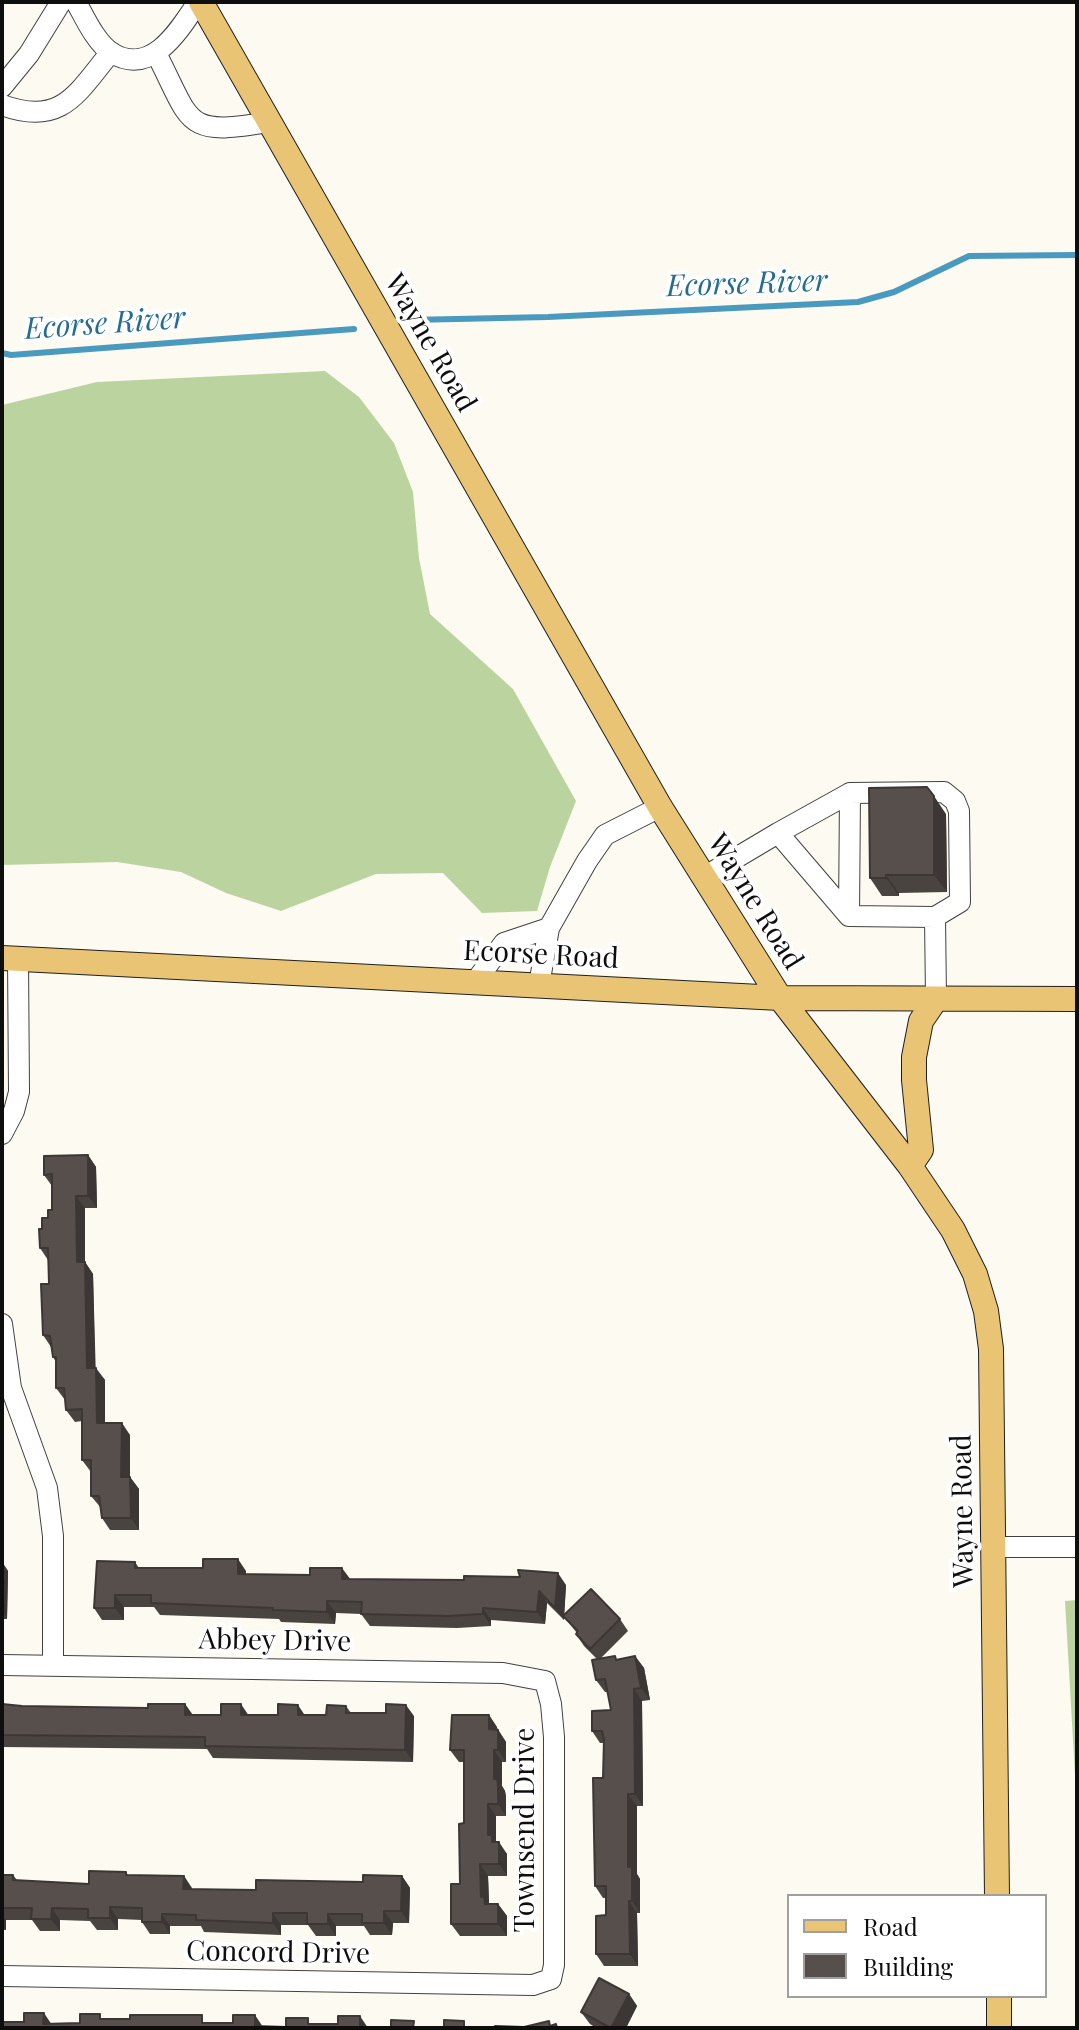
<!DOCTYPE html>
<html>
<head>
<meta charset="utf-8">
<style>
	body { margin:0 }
	#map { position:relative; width:1079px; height:2030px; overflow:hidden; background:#fdfaf2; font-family:"Playfair Display",serif }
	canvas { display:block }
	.frame { position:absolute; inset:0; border:4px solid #0e0e0e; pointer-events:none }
	.legend { position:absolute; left:787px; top:1894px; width:260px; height:104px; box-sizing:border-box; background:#fff; border:2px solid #9f9f9f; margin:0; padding:10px 14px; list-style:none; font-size:24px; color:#0e0e0e }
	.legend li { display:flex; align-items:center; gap:16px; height:40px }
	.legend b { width:40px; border:2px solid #9f9f9f }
</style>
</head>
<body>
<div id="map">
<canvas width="1079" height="2030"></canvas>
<div class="frame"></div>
<ul class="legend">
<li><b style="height:10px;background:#eac475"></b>Road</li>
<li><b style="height:22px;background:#564f4c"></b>Building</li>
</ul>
</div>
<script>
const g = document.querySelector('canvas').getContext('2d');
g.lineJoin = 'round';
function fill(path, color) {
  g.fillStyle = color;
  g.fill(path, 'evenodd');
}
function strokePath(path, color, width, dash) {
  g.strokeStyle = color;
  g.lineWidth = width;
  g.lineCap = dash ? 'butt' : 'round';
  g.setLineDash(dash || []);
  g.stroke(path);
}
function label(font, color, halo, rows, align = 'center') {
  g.font = font + ' "Playfair Display",serif';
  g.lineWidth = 8;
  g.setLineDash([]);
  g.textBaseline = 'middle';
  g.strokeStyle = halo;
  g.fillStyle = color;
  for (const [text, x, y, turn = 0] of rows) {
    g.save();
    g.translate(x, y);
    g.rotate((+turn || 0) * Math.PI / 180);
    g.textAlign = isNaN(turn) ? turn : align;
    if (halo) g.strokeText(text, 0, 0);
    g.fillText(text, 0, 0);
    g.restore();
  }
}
fill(new Path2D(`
	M 325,371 L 359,397 L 394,443 L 413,492 L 419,558 L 430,614 L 513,689 L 576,801 L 550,867 L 537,911 L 482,913 L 443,873 L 376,874 L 281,911 L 226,893 L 181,872 L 117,862 L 2,865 L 2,405 L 97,382 Z
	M 1077,1600 L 1077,1810 L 1065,1601 Z`), '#bbd49f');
strokePath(new Path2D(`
	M 410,320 L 548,317 L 858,302 L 894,292 L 969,256 L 1077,255
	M 2,353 L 11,355 L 354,329`), '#4a99bf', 6);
const minor = new Path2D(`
	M 76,2 C 85,18 96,43 112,53 C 152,77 180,29 198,2
	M 156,53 C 192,123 183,137 268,122
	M 2,87 L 29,54 L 61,2
	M 2,105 C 62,127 77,93 111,52
	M 778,833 L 850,793 L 944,792 L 955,801 L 959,811 L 960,902 L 935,917
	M 704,877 L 778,833 L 849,916 L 935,917 L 936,999
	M 849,916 L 850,793
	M 475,982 L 504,943 L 549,928
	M 539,985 L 549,928 L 587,861 L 605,835 L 660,807
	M 2,1134 L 14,1111 L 19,1092 L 18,959
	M 2,1324 L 11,1388 L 47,1488 L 53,1536 L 53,1665
	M 993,1547 L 1077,1547
	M 2,1665 L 503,1673 L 545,1681 L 551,1704 L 554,1737 L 554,1965 L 551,1979 L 533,1985 L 2,1976`);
const major = new Path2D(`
	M 201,2 L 660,807 L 780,998 L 910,1166 L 953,1230 L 975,1274 L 986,1311 L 991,1349 L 997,1896
	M 2,958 L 780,998 L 1077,999
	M 910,1166 L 921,1150 L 914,1080 L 914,1057 L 921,1021 L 936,999
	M 999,1996 L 999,2028`);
strokePath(minor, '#414141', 22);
strokePath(major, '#1f1f1f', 26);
strokePath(minor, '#fff', 20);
strokePath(major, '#eac475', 24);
fill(new Path2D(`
	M 946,814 L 947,892 L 899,893 L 899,896 L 882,896 L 870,878 Z
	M 88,1155 L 96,1167 L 97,1208 L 85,1208 L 85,1262 L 93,1274 L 95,1368 L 105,1380 L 105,1423 L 130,1435 L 130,1477 L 139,1489 L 139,1530 L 110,1530 L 102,1518 L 101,1508 L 91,1496 L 91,1472 L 82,1460 L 82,1421 L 75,1422 L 66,1410 L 65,1400 L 56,1388 L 56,1362 L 53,1357 L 51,1347 L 43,1335 L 49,1284 L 48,1260 L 40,1248 L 48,1218 L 52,1210 L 52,1186 L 44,1175 Z
	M 2,1562 L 8,1571 L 7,1619 L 2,1619 Z
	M 135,1562 L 139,1568 L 246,1571 L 246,1574 L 349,1579 L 566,1585 L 564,1615 L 620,1619 L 628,1631 L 600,1659 L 618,1659 L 635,1656 L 644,1668 L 650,1700 L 642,1701 L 643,1806 L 637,1806 L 637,1874 L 640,1879 L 640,1913 L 637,1913 L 638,1966 L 604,1966 L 596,1954 L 606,1915 L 606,1898 L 603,1898 L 595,1886 L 603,1778 L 604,1743 L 600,1743 L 592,1731 L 611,1710 L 608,1692 L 605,1692 L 596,1680 L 597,1659 L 584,1646 L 576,1634 L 577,1633 L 564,1617 L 564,1620 L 547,1603 L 545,1624 L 491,1620 L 491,1626 L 457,1628 L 370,1626 L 361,1614 L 336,1613 L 335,1624 L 281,1622 L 279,1619 L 160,1615 L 154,1607 L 124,1607 L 124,1620 L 102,1620 L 94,1608 Z
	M 2,1700 L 5,1704 L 22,1706 L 148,1708 L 185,1704 L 193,1715 L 326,1715 L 346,1706 L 351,1713 L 414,1716 L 413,1762 L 213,1758 L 207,1749 L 2,1747 Z
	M 489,1715 L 506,1742 L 506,1762 L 502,1762 L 502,1786 L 505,1791 L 506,1797 L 506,1816 L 496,1816 L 496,1841 L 507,1854 L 507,1876 L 488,1876 L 489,1903 L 498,1904 L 507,1916 L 507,1936 L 460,1936 L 451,1924 L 460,1884 L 464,1823 L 464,1762 L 459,1762 L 450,1750 Z
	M 126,1872 L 128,1875 L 184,1876 L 192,1889 L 256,1890 L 363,1882 L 402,1876 L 410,1888 L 409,1923 L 393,1923 L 392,1935 L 370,1935 L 364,1926 L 336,1926 L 336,1936 L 316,1936 L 308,1925 L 281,1925 L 281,1935 L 204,1932 L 201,1926 L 170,1926 L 170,1934 L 150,1934 L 142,1922 L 142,1920 L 118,1919 L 118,1930 L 97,1930 L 90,1921 L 60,1920 L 60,1931 L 40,1931 L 32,1920 L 6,1920 L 6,1930 L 2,1930 L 2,1875 L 13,1875 L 17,1880 L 89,1884 Z
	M 629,1994 L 637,2006 L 626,2028 L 596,2028 L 590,2024 L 581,2012 Z`), '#4a4441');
fill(new Path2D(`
	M 934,796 L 946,814 L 947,892 L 934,875 Z
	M 886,875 L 899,893 L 899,896 L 886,878 Z
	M 88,1155 L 96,1167 L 97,1208 L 88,1196 Z
	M 76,1196 L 85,1208 L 85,1262 L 93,1274 L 96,1380 L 87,1368 L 77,1262 Z
	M 96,1368 L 105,1380 L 105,1435 L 97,1423 Z
	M 122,1423 L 130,1435 L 130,1489 L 121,1477 Z
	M 130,1477 L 139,1489 L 139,1530 L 131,1518 Z
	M 238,1559 L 246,1571 L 246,1586 L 238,1574 Z
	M 2,1562 L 8,1571 L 7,1619 L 2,1611 Z
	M 342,1568 L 351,1580 L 342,1579 Z
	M 558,1573 L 566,1585 L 564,1620 L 555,1608 Z
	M 539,1591 L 547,1603 L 545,1624 L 537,1612 Z
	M 115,1595 L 124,1607 L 124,1620 L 115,1608 Z
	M 327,1601 L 336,1613 L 335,1624 L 327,1612 Z
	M 483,1608 L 491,1620 L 491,1626 L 483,1614 Z
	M 635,1656 L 644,1668 L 650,1700 L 641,1688 Z
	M 634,1689 L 642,1701 L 643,1806 L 635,1794 Z
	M 185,1704 L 193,1716 L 185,1715 Z
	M 241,1704 L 249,1716 L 241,1715 Z
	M 298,1705 L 306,1717 L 298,1715 Z
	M 406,1705 L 414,1716 L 413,1762 L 405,1750 Z
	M 489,1715 L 497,1727 L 497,1741 L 489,1729 Z
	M 498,1730 L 506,1742 L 506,1762 L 498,1750 Z
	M 494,1750 L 502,1762 L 502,1786 L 505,1791 L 506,1797 L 506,1816 L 498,1804 L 494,1779 Z
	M 628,1794 L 637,1806 L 637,1874 L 640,1879 L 640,1913 L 632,1901 L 628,1867 Z
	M 488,1804 L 496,1816 L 496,1841 L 499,1844 L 499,1842 L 507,1854 L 507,1876 L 499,1864 L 488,1835 Z
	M 480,1864 L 488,1876 L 489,1903 L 493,1916 L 481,1897 Z
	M 184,1876 L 192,1888 L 192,1901 L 183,1889 Z
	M 402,1876 L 410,1888 L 409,1923 L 401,1911 Z
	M 629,1901 L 637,1913 L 638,1966 L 630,1954 Z
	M 498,1904 L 507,1916 L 507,1936 L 498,1924 Z
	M 110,1907 L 118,1919 L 118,1930 L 110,1918 Z
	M 52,1908 L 60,1920 L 60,1931 L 51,1919 Z
	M 384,1911 L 393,1923 L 392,1935 L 384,1923 Z
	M 273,1913 L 281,1925 L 281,1935 L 273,1923 Z
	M 2,1914 L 6,1920 L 6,1930 L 2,1924 Z
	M 162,1914 L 170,1926 L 170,1934 L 162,1922 Z
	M 328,1914 L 336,1926 L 336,1936 L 328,1924 Z
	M 629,1994 L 637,2006 L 626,2028 L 611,2028 Z
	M 44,2013 L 52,2025 L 43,2024 Z
	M 255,2015 L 263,2027 L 255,2026 Z
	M 360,2016 L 368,2028 L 360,2028 Z`), '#3c3735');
const building = new Path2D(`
	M 927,787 L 934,796 L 934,875 L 886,875 L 886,878 L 870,878 L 869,788 Z
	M 88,1155 L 88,1196 L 76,1196 L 77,1262 L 85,1262 L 87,1368 L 96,1368 L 97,1423 L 122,1423 L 121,1477 L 130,1477 L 131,1518 L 102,1518 L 99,1496 L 91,1496 L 91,1460 L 82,1460 L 82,1409 L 66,1410 L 64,1388 L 56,1388 L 56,1357 L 53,1357 L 50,1336 L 43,1335 L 41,1284 L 49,1284 L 48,1248 L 40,1248 L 39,1229 L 42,1229 L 42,1218 L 48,1218 L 48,1210 L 52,1210 L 52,1174 L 44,1175 L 44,1156 Z
	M 203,1559 L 238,1559 L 238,1574 L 310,1575 L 310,1568 L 342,1568 L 342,1579 L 464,1580 L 464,1576 L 520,1577 L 518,1570 L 558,1573 L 555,1608 L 539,1591 L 537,1612 L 483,1608 L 483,1614 L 448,1616 L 361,1614 L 362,1602 L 327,1601 L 327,1612 L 273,1610 L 273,1608 L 151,1603 L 151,1595 L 115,1595 L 115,1608 L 94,1608 L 97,1561 L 135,1562 L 135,1568 L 203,1568 Z
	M 591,1589 L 620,1619 L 590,1649 L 576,1634 L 578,1631 L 563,1616 Z
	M 615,1656 L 616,1660 L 635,1656 L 641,1688 L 634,1689 L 635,1794 L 628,1794 L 628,1867 L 632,1867 L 632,1901 L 629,1901 L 630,1954 L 596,1954 L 596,1916 L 606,1915 L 606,1886 L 595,1886 L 593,1778 L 603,1778 L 604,1739 L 602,1731 L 592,1731 L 592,1711 L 611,1710 L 605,1679 L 596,1680 L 592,1660 Z
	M 2,1704 L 22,1706 L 148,1708 L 148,1704 L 185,1704 L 185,1715 L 221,1715 L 221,1704 L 241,1704 L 241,1715 L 278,1715 L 278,1704 L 298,1705 L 298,1715 L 326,1715 L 327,1705 L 346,1706 L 346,1713 L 386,1713 L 386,1704 L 406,1705 L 405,1750 L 205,1746 L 205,1737 L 2,1735 Z
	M 452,1715 L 489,1715 L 489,1729 L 498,1730 L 498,1750 L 494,1750 L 494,1779 L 497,1779 L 498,1785 L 498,1804 L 488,1804 L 488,1835 L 492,1835 L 492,1842 L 499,1842 L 499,1864 L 480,1864 L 481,1897 L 484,1897 L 485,1904 L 498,1904 L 498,1924 L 451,1924 L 451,1884 L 460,1884 L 459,1824 L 464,1823 L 464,1750 L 450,1750 Z
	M 89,1871 L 126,1872 L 126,1875 L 184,1876 L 183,1889 L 256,1890 L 256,1880 L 363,1882 L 363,1875 L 402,1876 L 401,1911 L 384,1911 L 384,1923 L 362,1923 L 362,1914 L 328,1914 L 328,1924 L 307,1924 L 307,1913 L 273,1913 L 273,1923 L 196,1920 L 196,1915 L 162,1914 L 162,1922 L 142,1922 L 142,1908 L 110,1907 L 110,1918 L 88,1918 L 88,1909 L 52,1908 L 51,1919 L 31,1919 L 32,1908 L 2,1908 L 2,1875 L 13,1875 L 13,1880 L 89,1884 Z
	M 599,1978 L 629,1994 L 611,2028 L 581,2012 Z
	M 24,2013 L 44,2013 L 43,2024 L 80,2023 L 80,2014 L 100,2014 L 100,2019 L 130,2019 L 130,2015 L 202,2015 L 202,2023 L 233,2023 L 233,2015 L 255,2015 L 255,2026 L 286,2027 L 286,2018 L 308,2018 L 308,2024 L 338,2024 L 338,2016 L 360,2016 L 360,2028 L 365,2028 L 2,2028 L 2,2022 L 24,2022 Z
	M 391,2020 L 414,2021 L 413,2028 L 391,2028 Z
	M 444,2020 L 464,2021 L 464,2028 L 444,2028 Z
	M 549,2021 L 550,2026 L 556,2024 L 557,2028 L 495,2028 L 495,2026 L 524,2027 Z`);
fill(building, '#564f4c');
strokePath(building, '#3c3735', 2);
label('28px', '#0e0e0e', '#fff', [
	["Wayne Road",430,343,60],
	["Wayne Road",755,902,58],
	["Ecorse Road",541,955,3],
	["Wayne Road",963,1511,-91],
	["Abbey Drive",275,1641,1],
	["Townsend Drive",525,1830,-90],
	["Concord Drive",278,1953,1]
]);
label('italic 30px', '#256c93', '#fff', [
	["Ecorse River",747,284,-2],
	["Ecorse River",105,324,-4]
]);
</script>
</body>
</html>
